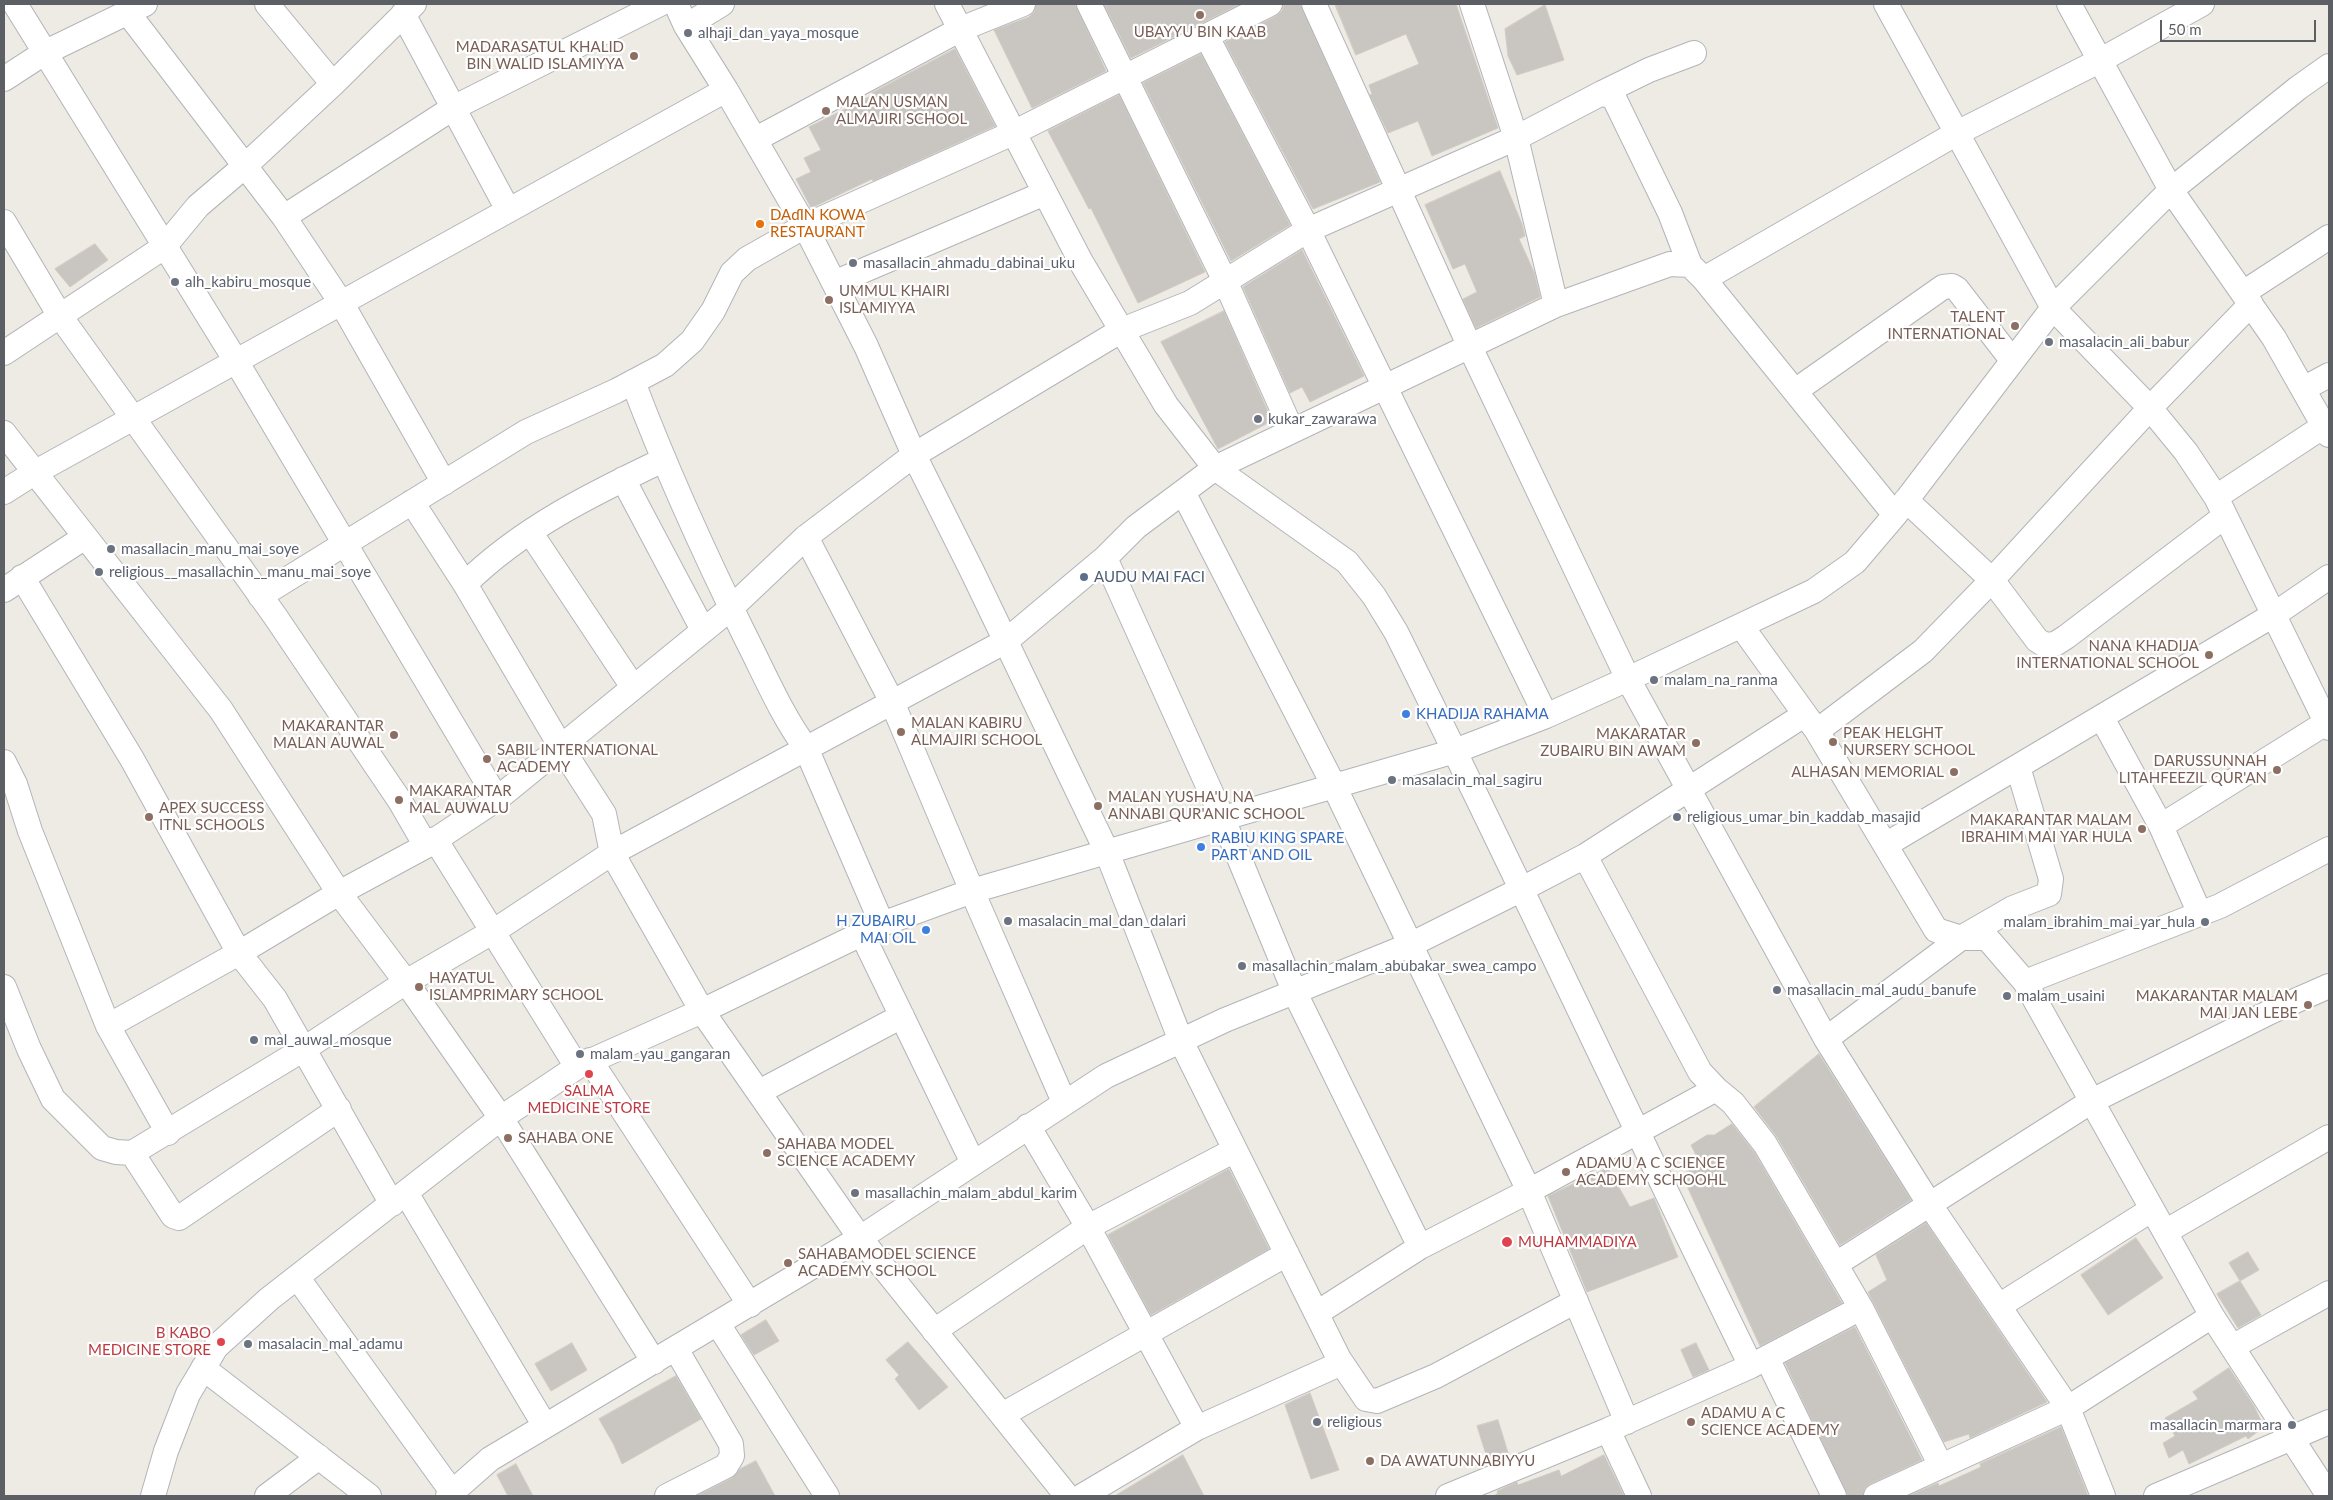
<!DOCTYPE html>
<html>
<head>
<meta charset="utf-8">
<style>
	body { margin:0 }
	#map { position:relative; width:2333px; height:1500px; overflow:hidden; background:#eeeae4; font-family:Lato,sans-serif }
	canvas { display:block }
	.frame { position:absolute; inset:0; border:5px solid #5c6064; pointer-events:none }
	.scale { position:absolute; left:2160px; top:20px; width:156px; height:22px; box-sizing:border-box; border:2px solid #5c6064; border-top:0; padding-left:6px; font-size:15px; line-height:18px; white-space:nowrap; color:#5c6064; -webkit-text-stroke:4px #fff; paint-order:stroke }
</style>
</head>
<body>
<div id="map">
<canvas width="2333" height="1500"></canvas>
<div class="frame"></div>
<div class="scale">50 m</div>
</div>
<script>
const g = document.querySelector('canvas').getContext('2d');
g.lineJoin = 'round';
function fill(path, color) {
  g.fillStyle = color;
  g.fill(path, 'evenodd');
}
function strokePath(path, color, width, dash) {
  g.strokeStyle = color;
  g.lineWidth = width;
  g.lineCap = dash ? 'butt' : 'round';
  g.setLineDash(dash || []);
  g.stroke(path);
}
function label(font, color, halo, rows, align = 'center') {
  g.font = font + ' Lato,sans-serif';
  g.lineWidth = 4.5;
  g.setLineDash([]);
  g.textBaseline = 'middle';
  g.strokeStyle = halo;
  g.fillStyle = color;
  for (const [text, x, y, turn = 0] of rows) {
    g.save();
    g.translate(x, y);
    g.rotate((+turn || 0) * Math.PI / 180);
    g.textAlign = isNaN(turn) ? turn : align;
    if (halo) g.strokeText(text, 0, 0);
    g.fillText(text, 0, 0);
    g.restore();
  }
}
const building = new Path2D(`
	M 1036,4 L 1075,4 L 1106,71 L 1032,108 L 994,30 L 1029,17 L 1034,12 Z
	M 1104,4 L 1240,4 L 1131,58 Z
	M 1284,4 L 1300,4 L 1380,182 L 1313,209 L 1225,42 L 1276,16 L 1282,11 Z
	M 1335,4 L 1456,4 L 1498,128 L 1432,156 L 1418,121 L 1388,133 L 1370,95 L 1372,94 L 1369,85 L 1419,64 L 1406,34 L 1356,55 Z
	M 1545,5 L 1564,60 L 1517,75 L 1508,56 L 1505,29 Z
	M 955,49 L 995,126 L 873,181 L 872,179 L 811,208 L 796,179 L 811,172 L 804,158 L 821,150 L 809,127 L 873,95 L 872,93 Z
	M 1201,54 L 1290,225 L 1231,261 L 1143,83 Z
	M 1119,95 L 1205,272 L 1138,303 L 1091,208 L 1089,209 L 1048,131 Z
	M 1500,171 L 1522,224 L 1525,236 L 1519,239 L 1534,272 L 1540,297 L 1476,328 L 1463,299 L 1477,292 L 1465,264 L 1453,269 L 1425,205 Z
	M 95,244 L 108,260 L 70,287 L 55,269 Z
	M 1302,250 L 1364,376 L 1310,402 L 1302,387 L 1290,393 L 1243,287 Z
	M 1224,311 L 1272,421 L 1218,449 L 1161,342 Z
	M 1819,1054 L 1911,1200 L 1840,1245 L 1777,1137 L 1754,1107 Z
	M 1732,1124 L 1754,1152 L 1842,1303 L 1760,1346 L 1682,1175 L 1700,1163 L 1691,1145 L 1707,1135 L 1714,1135 Z
	M 1608,1168 L 1630,1207 L 1654,1198 L 1678,1257 L 1587,1292 L 1548,1196 Z
	M 1229,1169 L 1269,1249 L 1151,1315 L 1108,1235 Z
	M 1926,1223 L 2047,1402 L 1970,1438 L 1969,1434 L 1944,1442 L 1868,1292 L 1887,1280 L 1876,1255 Z
	M 2136,1238 L 2163,1278 L 2108,1315 L 2081,1275 Z
	M 2248,1252 L 2259,1270 L 2240,1281 L 2229,1263 Z
	M 2240,1281 L 2261,1315 L 2238,1328 L 2217,1294 Z
	M 766,1320 L 779,1341 L 754,1355 L 741,1335 Z
	M 1855,1327 L 1922,1460 L 1870,1484 L 1865,1488 L 1863,1496 L 1848,1496 L 1785,1363 Z
	M 908,1342 L 948,1387 L 919,1410 L 895,1379 L 899,1375 L 886,1360 Z
	M 572,1343 L 587,1370 L 551,1391 L 535,1364 Z
	M 1696,1343 L 1709,1370 L 1693,1377 L 1681,1350 Z
	M 2229,1368 L 2254,1406 L 2264,1427 L 2248,1439 L 2246,1436 L 2189,1464 L 2183,1450 L 2169,1458 L 2163,1443 L 2175,1436 L 2165,1418 L 2198,1399 L 2193,1392 Z
	M 676,1376 L 701,1419 L 622,1464 L 614,1445 L 599,1419 Z
	M 1310,1393 L 1339,1470 L 1311,1479 L 1285,1405 Z
	M 1498,1420 L 1509,1456 L 1489,1464 L 1477,1426 Z
	M 2061,1427 L 2088,1496 L 1908,1496 L 1938,1483 L 1939,1486 L 1981,1467 L 1980,1464 Z
	M 1183,1455 L 1204,1496 L 1115,1496 Z
	M 1604,1455 L 1624,1496 L 1494,1496 L 1498,1493 L 1497,1491 L 1517,1482 L 1518,1485 L 1559,1470 L 1561,1476 Z
	M 756,1461 L 775,1496 L 697,1496 L 732,1478 L 740,1469 Z
	M 516,1464 L 533,1496 L 508,1496 L 497,1475 Z`);
fill(building, '#c9c5c1');
strokePath(building, '#d2cbc2', 1);
const minor = new Path2D(`
	M 15,4 L 236,361 L 497,799
	M 267,4 L 333,84
	M 947,4 L 1081,262 L 1166,405 L 1215,468 L 1347,562 L 1374,596 L 1396,632 C 1517,875 1631,1122 1751,1366
	M 1089,4 L 1226,283 L 1292,431
	M 1314,4 L 1470,347 L 1628,679 L 1826,1039 L 1930,1205 L 2068,1408 L 2103,1496
	M 1472,4 L 1516,138 L 1556,305
	M 1886,4 L 2053,308 L 2150,408 L 2186,452 L 2216,497 L 2329,728
	M 2069,4 L 2171,190 L 2274,338 L 2329,435
	M 128,13 L 284,217 L 453,108 L 660,4
	M 403,14 L 508,210
	M 686,26 L 722,4
	M 1207,37 L 1308,230 L 1546,716
	M 4,79 L 44,53 L 145,4
	M 726,90 L 805,226 L 866,346 L 914,455 L 972,571 L 1107,852 L 1181,1041 L 1339,1359 L 1335,1366 L 1197,1428 L 1082,1496
	M 1602,93 L 1649,70 L 1694,53
	M 756,139 L 961,29 L 1023,4
	M 284,217 L 342,304 L 444,483
	M 4,222 L 60,316 L 275,616 L 400,801 L 426,846
	M 1704,279 L 1957,133 L 2099,61 L 2202,4
	M 834,283 L 1045,193
	M 2243,293 L 2329,237
	M 4,353 L 164,247 L 198,206 L 246,165 L 333,84 L 414,4
	M 633,382 C 666,469 705,555 746,638 C 765,675 781,714 806,748 L 882,924
	M 2303,389 L 2329,375
	M 1795,391 L 1943,287 L 1952,286 L 1957,289 L 2012,360
	M 4,433 L 221,710 L 339,893 L 406,982 L 501,1118 L 654,1362
	M 623,479 L 703,630
	M 4,492 L 34,473 L 726,90 L 686,26 L 676,4
	M 1183,492 L 1334,786 L 1529,1191 L 1627,1422
	M 2216,497 L 2324,426
	M 1906,500 L 1992,580 L 2037,640 L 2045,645 L 2055,644 L 2066,637 L 2225,516
	M 412,502 L 465,584 L 561,747 L 604,814 L 612,853 L 702,1011 L 860,1238 L 1067,1496
	M 530,532 L 633,687
	M 806,537 L 892,702 L 972,891 L 1064,1102
	M 1105,558 L 1223,819 L 1295,993 L 1420,1247
	M 22,577 L 132,759 L 239,953 L 275,999 L 392,1204
	M 465,584 C 522,528 592,494 663,460
	M 4,590 L 85,537
	M 260,596 L 526,432 L 616,391 L 665,365 L 692,341 L 713,311 L 732,273 L 747,259 L 805,226 L 1013,133 L 1270,4
	M 1742,627 L 1817,731 L 1936,930 L 1961,938 L 1987,938 L 2025,982 L 2212,1316 L 2329,1496
	M 2102,718 L 2161,826 L 2200,914
	M 1817,731 L 1923,651 L 1992,580 L 2150,408 L 2251,304
	M 4,762 L 15,784 L 30,831 L 108,1026 L 168,1133
	M 2161,826 L 2329,721
	M 435,839 L 577,1067
	M 1887,844 L 2275,614 L 2329,577
	M 1585,856 L 1700,1072 L 1716,1089 L 1733,1103 L 1765,1144 L 1861,1308 L 1941,1466
	M 862,934 L 973,1163
	M 2025,982 L 2220,906 L 2329,849
	M 4,987 L 29,1049 L 53,1099 L 102,1148 L 116,1152 L 132,1153 L 304,1049 L 406,982 L 494,931 L 612,853 L 1006,641 L 1105,558 L 1136,527 L 1215,468 L 1556,305 L 1670,264 L 1690,265 L 1704,279 L 1895,515
	M 108,1026 L 239,953 L 339,893 L 426,846 L 497,799 L 731,608 L 806,537 L 914,455 L 1122,330 L 1190,303 L 1308,230 L 1516,138 L 1602,93 L 1614,98 L 1670,213 L 1690,265
	M 1826,1039 L 1961,938 L 2013,908 L 2049,894 L 2051,879 L 2018,767
	M 590,1060 L 750,1305
	M 759,1092 L 902,1016
	M 1028,1126 L 1088,1227 L 1197,1428
	M 132,1153 L 173,1216 L 179,1218 L 339,1109
	M 406,1193 L 545,1426
	M 2165,1232 L 2329,1137
	M 1836,1264 L 2092,1101 L 2270,1012 L 2329,986
	M 297,1277 L 455,1496
	M 1999,1306 L 2151,1210
	M 1317,1313 L 1420,1247 L 1529,1191 L 1716,1089
	M 718,1324 L 827,1496
	M 934,1331 L 1088,1227 L 1235,1150
	M 2232,1347 L 2329,1293
	M 1767,1358 L 1834,1496
	M 1339,1359 L 1366,1399 L 1377,1401 L 1436,1376 L 1576,1301
	M 203,1368 L 369,1496
	M 1002,1415 L 1287,1254
	M 1608,1430 L 1639,1496
	M 153,1496 L 166,1451 L 188,1394 L 216,1347 L 269,1299 L 501,1118 L 577,1067 L 702,1011 L 882,924 L 972,891 L 1455,751 L 1546,716 L 1628,679 L 1814,591 L 1855,562 L 1895,515 L 2053,308 L 2171,190 L 2298,88 L 2329,66
	M 267,1496 L 319,1457
	M 448,1496 L 490,1459 L 860,1238 L 1106,1076 L 1225,1020 L 1410,945 L 1522,889 L 1585,856 L 1804,715
	M 667,1496 L 726,1466 L 732,1456 L 731,1444 L 676,1349
	M 1448,1496 L 1608,1430 L 1751,1366 L 1861,1308
	M 1876,1496 L 2068,1408 L 2212,1316
	M 2156,1496 L 2329,1422`);
strokePath(minor, '#b1b5b8', 26);
strokePath(minor, '#fff', 24);
for (const [x, y, r, color] of [
	[1200,15,5,"#8d6e63"],
	[688,33,5,"#6b7280"],
	[634,56,5,"#8d6e63"],
	[826,111,5,"#8d6e63"],
	[760,224,5,"#e8710a"],
	[853,263,5,"#6b7280"],
	[175,282,5,"#6b7280"],
	[829,300,5,"#8d6e63"],
	[2015,326,5,"#8d6e63"],
	[2049,342,5,"#6b7280"],
	[1258,419,5,"#6b7280"],
	[111,549,5,"#6b7280"],
	[99,572,5,"#6b7280"],
	[1084,577,5,"#5c6f8a"],
	[2209,655,5,"#8d6e63"],
	[1654,680,5,"#6b7280"],
	[1406,714,5,"#3f7fe0"],
	[901,732,5,"#8d6e63"],
	[394,735,5,"#8d6e63"],
	[1833,742,5,"#8d6e63"],
	[1696,743,5,"#8d6e63"],
	[487,759,5,"#8d6e63"],
	[2277,770,5,"#8d6e63"],
	[1954,772,5,"#8d6e63"],
	[1392,780,5,"#6b7280"],
	[399,800,5,"#8d6e63"],
	[1098,806,5,"#8d6e63"],
	[149,817,5,"#8d6e63"],
	[1677,817,5,"#6b7280"],
	[2142,829,5,"#8d6e63"],
	[1201,847,5,"#3f7fe0"],
	[1008,921,5,"#6b7280"],
	[2205,922,5,"#6b7280"],
	[926,930,5,"#3f7fe0"],
	[1242,966,5,"#6b7280"],
	[419,987,5,"#8d6e63"],
	[1777,990,5,"#6b7280"],
	[2007,996,5,"#6b7280"],
	[2308,1005,5,"#8d6e63"],
	[254,1040,5,"#6b7280"],
	[580,1054,5,"#6b7280"],
	[589,1074,5,"#e0444e"],
	[508,1138,5,"#8d6e63"],
	[767,1153,5,"#8d6e63"],
	[1566,1172,5,"#8d6e63"],
	[855,1193,5,"#6b7280"],
	[1507,1242,6,"#e0444e"],
	[788,1263,5,"#8d6e63"],
	[221,1342,5,"#e0444e"],
	[248,1344,5,"#6b7280"],
	[1317,1422,5,"#6b7280"],
	[1691,1422,5,"#8d6e63"],
	[2292,1425,5,"#6b7280"],
	[1370,1461,5,"#8d6e63"]
]) {
  const dot = new Path2D();
  dot.arc(x, y, r, 0, 2 * Math.PI);
  g.fillStyle = color;
  g.fill(dot);
  strokePath(dot, '#fff', 2);
}
label('15px', '#785e54', '#fff', [
	["UBAYYU BIN KAAB",1200,32,"center"],
	["MADARASATUL KHALID",624,47,"right"],
	["BIN WALID ISLAMIYYA",624,64,"right"],
	["MALAN USMAN",836,102],
	["ALMAJIRI SCHOOL",836,119],
	["UMMUL KHAIRI",839,291],
	["ISLAMIYYA",839,308],
	["TALENT",2005,317,"right"],
	["INTERNATIONAL",2005,334,"right"],
	["NANA KHADIJA",2199,646,"right"],
	["INTERNATIONAL SCHOOL",2199,663,"right"],
	["MALAN KABIRU",911,723],
	["ALMAJIRI SCHOOL",911,740],
	["MAKARANTAR",384,726,"right"],
	["MALAN AUWAL",384,743,"right"],
	["PEAK HELGHT",1843,733],
	["NURSERY SCHOOL",1843,750],
	["MAKARATAR",1686,734,"right"],
	["ZUBAIRU BIN AWAM",1686,751,"right"],
	["SABIL INTERNATIONAL",497,750],
	["ACADEMY",497,767],
	["DARUSSUNNAH",2267,761,"right"],
	["LITAHFEEZIL QUR'AN",2267,778,"right"],
	["ALHASAN MEMORIAL",1944,772,"right"],
	["MAKARANTAR",409,791],
	["MAL AUWALU",409,808],
	["MALAN YUSHA'U NA",1108,797],
	["ANNABI QUR'ANIC SCHOOL",1108,814],
	["APEX SUCCESS",159,808],
	["ITNL SCHOOLS",159,825],
	["MAKARANTAR MALAM",2132,820,"right"],
	["IBRAHIM MAI YAR HULA",2132,837,"right"],
	["HAYATUL",429,978],
	["ISLAMPRIMARY SCHOOL",429,995],
	["MAKARANTAR MALAM",2298,996,"right"],
	["MAI JAN LEBE",2298,1013,"right"],
	["SAHABA ONE",518,1138],
	["SAHABA MODEL",777,1144],
	["SCIENCE ACADEMY",777,1161],
	["ADAMU A C SCIENCE",1576,1163],
	["ACADEMY SCHOOHL",1576,1180],
	["SAHABAMODEL SCIENCE",798,1254],
	["ACADEMY SCHOOL",798,1271],
	["ADAMU A C",1701,1413],
	["SCIENCE ACADEMY",1701,1430],
	["DA AWATUNNABIYYU",1380,1461]
], 'left');
label('15px', '#5b616d', '#fff', [
	["alhaji_dan_yaya_mosque",698,33],
	["masallacin_ahmadu_dabinai_uku",863,263],
	["alh_kabiru_mosque",185,282],
	["masalacin_ali_babur",2059,342],
	["kukar_zawarawa",1268,419],
	["masallacin_manu_mai_soye",121,549],
	["religious__masallachin__manu_mai_soye",109,572],
	["malam_na_ranma",1664,680],
	["masalacin_mal_sagiru",1402,780],
	["religious_umar_bin_kaddab_masajid",1687,817],
	["masalacin_mal_dan_dalari",1018,921],
	["malam_ibrahim_mai_yar_hula",2195,922,"right"],
	["masallachin_malam_abubakar_swea_campo",1252,966],
	["masallacin_mal_audu_banufe",1787,990],
	["malam_usaini",2017,996],
	["mal_auwal_mosque",264,1040],
	["malam_yau_gangaran",590,1054],
	["masallachin_malam_abdul_karim",865,1193],
	["masalacin_mal_adamu",258,1344],
	["religious",1327,1422],
	["masallacin_marmara",2282,1425,"right"]
], 'left');
label('15px', '#c56008', '#fff', [
	["DAɗIN KOWA",770,215],
	["RESTAURANT",770,232]
], 'left');
label('15px', '#4e5e75', '#fff', [
	["AUDU MAI FACI",1094,577]
], 'left');
label('15px', '#366cbe', '#fff', [
	["KHADIJA RAHAMA",1416,714],
	["RABIU KING SPARE",1211,838],
	["PART AND OIL",1211,855],
	["H ZUBAIRU",916,921,"right"],
	["MAI OIL",916,938,"right"]
], 'left');
label('15px', '#be3a42', '#fff', [
	["SALMA",589,1091],
	["MEDICINE STORE",589,1108],
	["MUHAMMADIYA",1518,1242,"left"],
	["B KABO",211,1333,"right"],
	["MEDICINE STORE",211,1350,"right"]
]);
</script>
</body>
</html>
